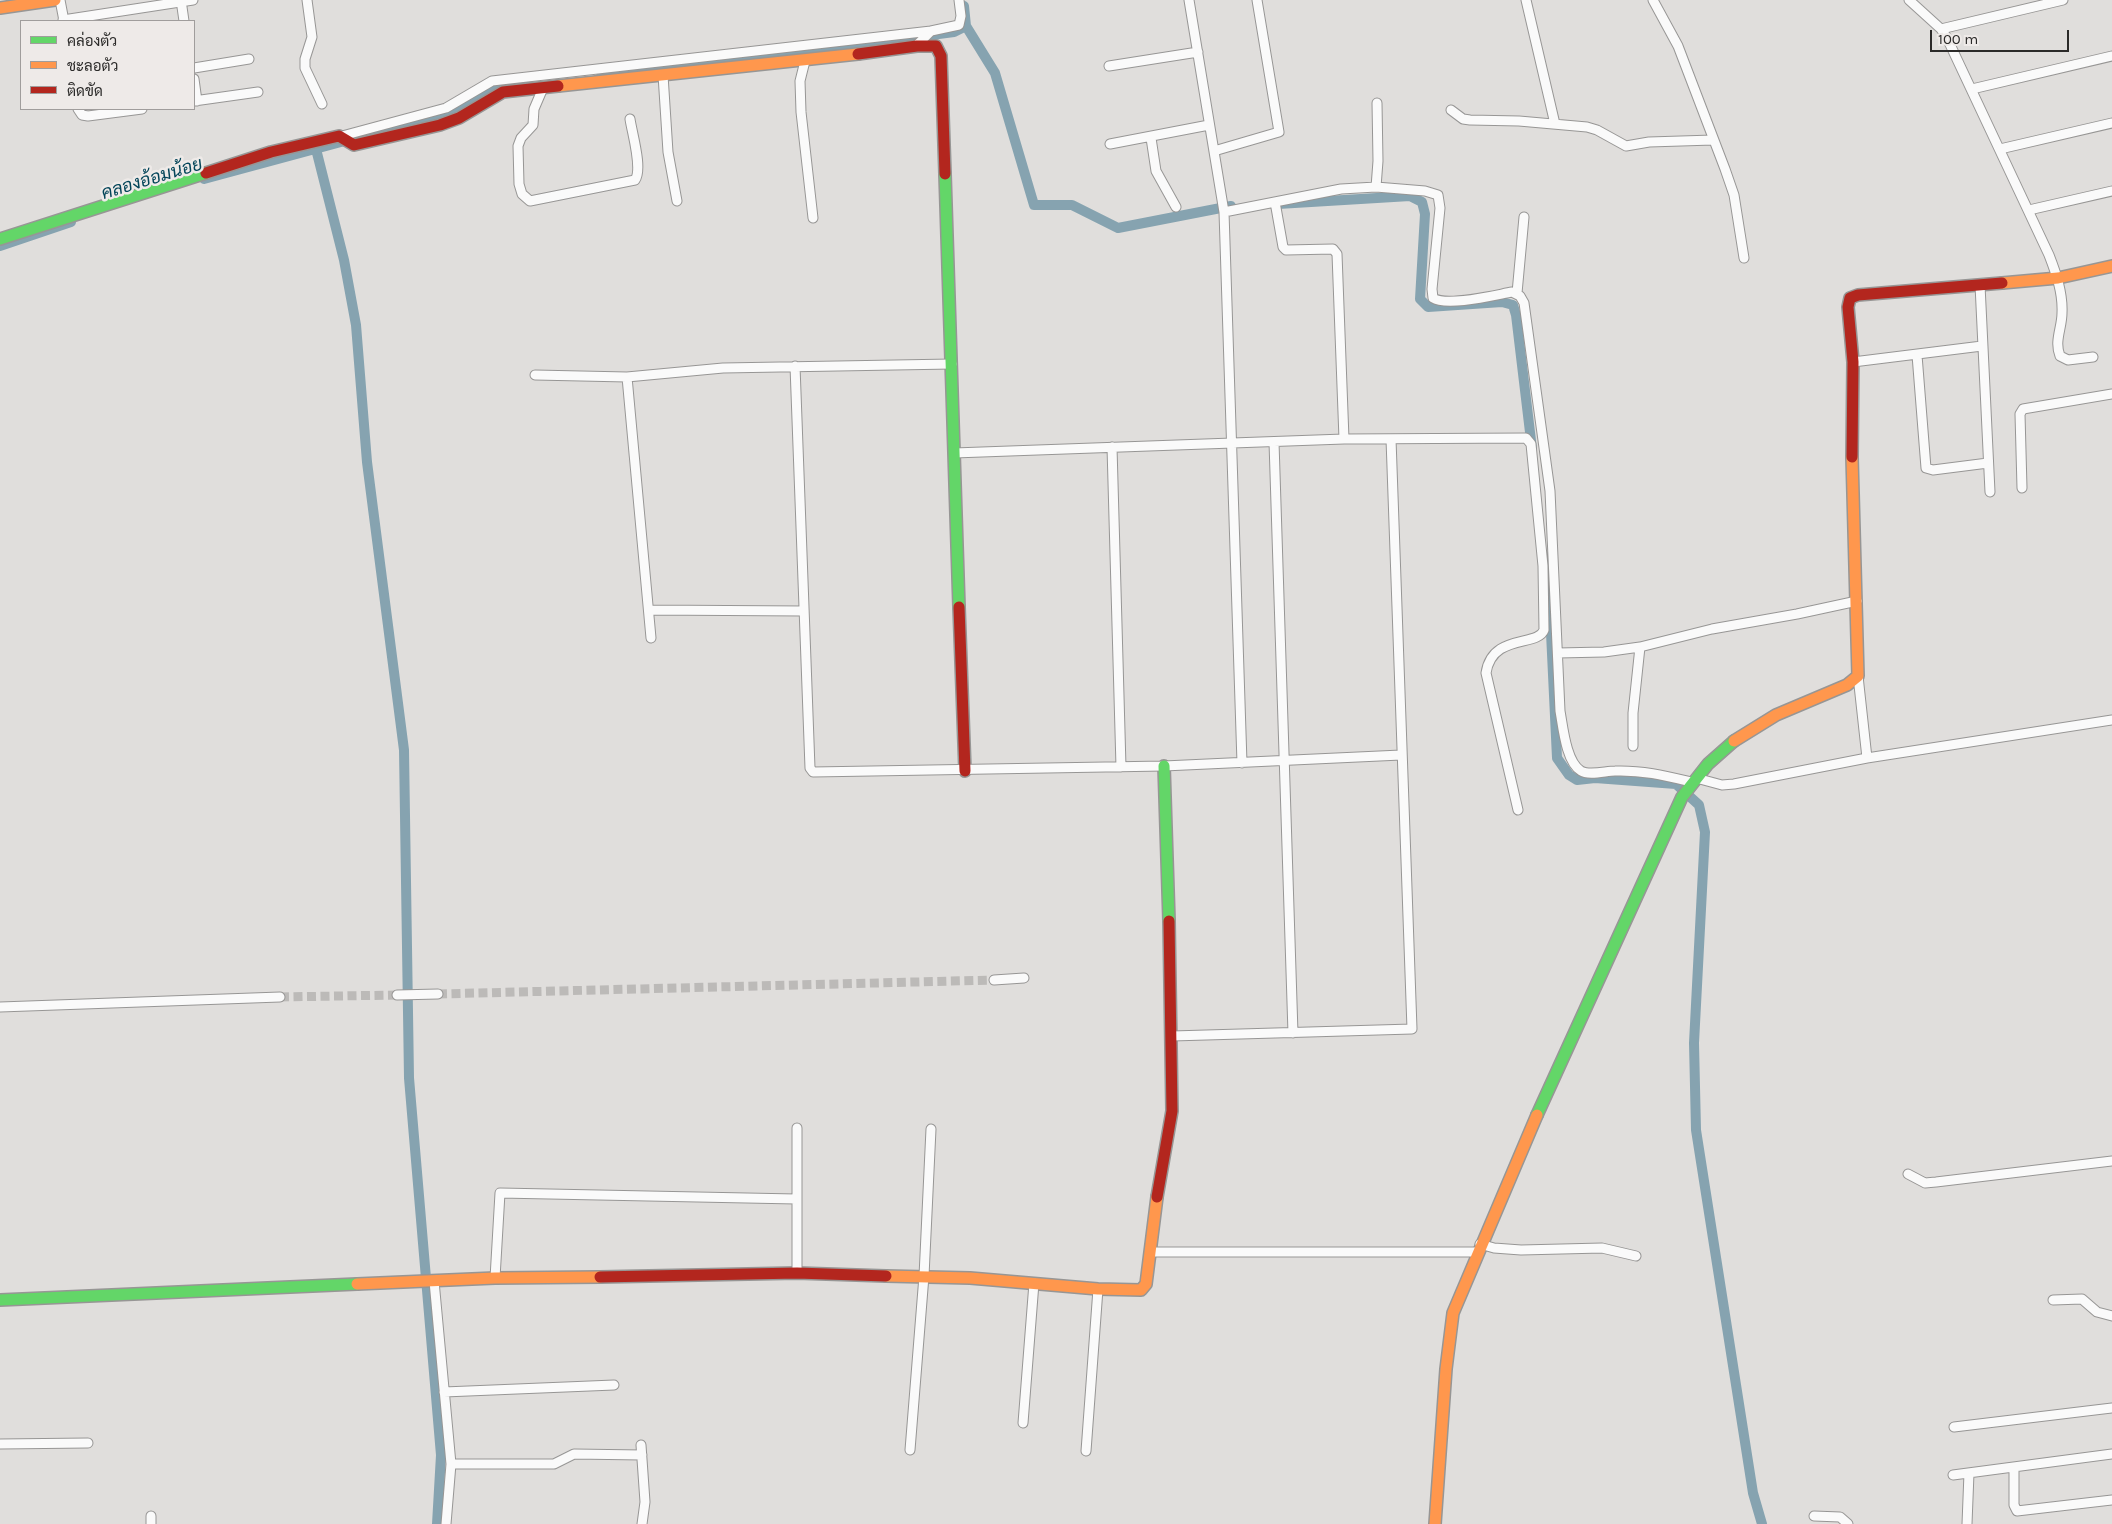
<!DOCTYPE html>
<html>
<head>
<meta charset="utf-8">
<style>
	body { margin:0 }
	#map { position:relative; width:2112px; height:1524px; overflow:hidden; background:#e0dedc; font-family:Karla,Sarabun,sans-serif }
	canvas { display:block }
	.legend { position:absolute; left:20px; top:20px; width:175px; height:90px; box-sizing:border-box; background:#eeeae8; border:1px solid #a09d9c; margin:0; padding:6px 9px; list-style:none; font-size:15px; color:#2b2a29 }
	.legend li { display:flex; align-items:center; gap:10px; height:25px }
	.legend b { width:25px; border:1px solid #a09d9c }
	.scale { position:absolute; left:1930px; top:30px; width:139px; height:22px; box-sizing:border-box; border:2px solid #2b2a29; border-top:0; padding-left:6px; font-size:15px; line-height:18px; white-space:nowrap; color:#2b2a29; -webkit-text-stroke:4px #eeeae8; paint-order:stroke }
</style>
</head>
<body>
<div id="map">
<canvas width="2112" height="1524"></canvas>
<ul class="legend">
<li><b style="height:6px;background:#63d668"></b>คล่องตัว</li>
<li><b style="height:6px;background:#ff974d"></b>ชะลอตัว</li>
<li><b style="height:6px;background:#b3261e"></b>ติดขัด</li>
</ul>
<div class="scale">100 m</div>
</div>
<script>
const g = document.querySelector('canvas').getContext('2d');
g.lineJoin = 'round';
function strokePath(path, color, width, dash) {
  g.strokeStyle = color;
  g.lineWidth = width;
  g.lineCap = dash ? 'butt' : 'round';
  g.setLineDash(dash || []);
  g.stroke(path);
}
function label(font, color, halo, rows, align = 'center') {
  g.font = font + ' Karla,Sarabun,sans-serif';
  g.lineWidth = 5;
  g.setLineDash([]);
  g.textBaseline = 'middle';
  g.strokeStyle = halo;
  g.fillStyle = color;
  for (const [text, x, y, turn = 0] of rows) {
    g.save();
    g.translate(x, y);
    g.rotate((+turn || 0) * Math.PI / 180);
    g.textAlign = isNaN(turn) ? turn : align;
    if (halo) g.strokeText(text, 0, 0);
    g.fillText(text, 0, 0);
    g.restore();
  }
}
strokePath(new Path2D(`
	M 964,6 L 966,26 L 995,73 L 1034,205 L 1072,205 L 1118,228 L 1231,206
	M 601,73 L 817,50 L 954,32 L 966,26
	M 316,149 L 344,260 L 356,325 L 367,462 L 404,750 L 409,1078 L 441,1455 L 437,1524
	M 204,179 L 378,132 L 443,117 L 489,89 L 525,81
	M 1278,204 L 1410,196 L 1422,202 L 1425,214 L 1420,299 L 1428,307 L 1502,302 L 1513,305 L 1516,315 L 1532,449
	M 0,246 L 71,222
	M 1546,578 L 1550,612 L 1557,758 L 1569,775 L 1577,780 L 1595,778 L 1676,784 L 1699,805 L 1705,832 L 1694,1043 L 1696,1130 L 1753,1493 L 1762,1524`), '#86a3b0', 10);
strokePath(new Path2D(`
	M 438,994 L 994,980
	M 280,997 L 397,995`), '#bcbab8', 9, [9, 4.5]);
const street = new Path2D(`
	M 60,0 L 64,21
	M 181,0 L 184,21
	M 307,0 L 312,37 L 305,59 L 305,68 L 322,104
	M 1189,0 L 1224,212 L 1242,763
	M 1526,0 L 1555,124
	M 1653,0 L 1678,46 L 1725,169 L 1734,195 L 1744,258
	M 1909,0 L 1941,29 L 1947,38 L 2049,255 C 2056,273 2063,293 2062,313 C 2062,328 2054,341 2060,356 L 2068,360 L 2093,357
	M 63,20 L 193,0
	M 1941,29 L 2063,0
	M 918,44 L 931,31 L 959,25 L 961,16 L 959,0
	M 805,61 L 800,81 L 801,112 L 813,218
	M 1109,66 L 1198,52
	M 194,68 L 249,59
	M 663,75 L 668,152 L 677,201
	M 194,79 L 197,101
	M 543,88 L 534,109 L 533,125 L 521,138 L 518,146 L 519,184 L 522,194 L 530,201 L 635,180 C 643,169 632,133 630,119
	M 1972,89 L 2112,56
	M 194,101 L 258,92
	M 78,109 L 82,115 L 88,116 L 142,109
	M 1451,110 L 1463,119 L 1470,120 L 1519,121 L 1587,127 L 1597,130 L 1626,146 L 1649,142 L 1713,140
	M 342,136 L 446,108 L 492,81 L 931,31
	M 1151,138 L 1156,171 L 1176,207
	M 1110,144 L 1209,125
	M 2000,149 L 2112,123
	M 1214,151 L 1279,132 L 1257,0
	M 1376,187 L 1378,161 L 1377,103
	M 1275,202 L 1283,247 L 1286,250 L 1333,249 L 1337,254 L 1344,439
	M 2029,210 L 2112,191
	M 1224,212 L 1341,189 L 1376,187 L 1425,191 L 1438,195 L 1440,208 L 1432,289 L 1433,298 C 1447,307 1495,295 1512,292 L 1520,296 L 1524,303 L 1550,491 L 1560,711 C 1563,727 1566,762 1581,771 C 1589,776 1606,771 1615,771 C 1642,770 1666,776 1691,782
	M 1980,285 L 1990,492
	M 1517,293 L 1524,217
	M 1917,355 L 1926,468 L 1933,470 L 1988,463
	M 1853,362 L 1982,346
	M 795,366 L 810,768 L 813,772 L 1164,766 L 1401,755
	M 535,375 L 627,377 L 723,368 L 952,364
	M 627,377 L 651,638
	M 1274,442 L 1293,1033
	M 1112,447 L 1121,767
	M 954,453 L 1344,439 L 1526,438 L 1531,444 L 1543,566 L 1544,630 C 1538,647 1492,633 1486,673 L 1518,810
	M 2022,488 L 2020,414 L 2023,409 L 2112,394
	M 649,610 L 804,611
	M 1558,653 L 1604,652 L 1640,647 L 1712,629 L 1797,614 L 1857,601
	M 1858,676 L 1867,758
	M 1633,746 L 1633,713 L 1640,647
	M 1696,778 L 1722,785 L 1734,784 L 1867,758 L 2112,720
	M 994,980 L 1024,978
	M 397,995 L 438,994
	M 0,1007 L 280,997
	M 1172,1036 L 1412,1029 L 1391,439
	M 797,1128 L 797,1273
	M 1908,1174 L 1925,1183 L 1936,1182 L 2112,1161
	M 1480,1244 L 1494,1248 L 1521,1250 L 1602,1248 L 1636,1256
	M 1150,1252 L 1477,1252
	M 495,1278 L 500,1193 L 796,1199
	M 434,1281 L 451,1464 L 446,1524
	M 2053,1300 L 2082,1299 L 2097,1312 L 2112,1316
	M 444,1392 L 614,1385
	M 1023,1423 L 1034,1283
	M 1954,1427 L 2112,1408
	M 0,1444 L 88,1443
	M 641,1445 L 645,1502 L 642,1524
	M 910,1450 L 924,1276 L 931,1129
	M 1086,1451 L 1098,1289
	M 451,1464 L 554,1464 L 574,1454 L 642,1455
	M 2014,1467 L 2014,1505 L 2017,1511 L 2112,1500
	M 1953,1475 L 2112,1454
	M 151,1516 L 151,1524
	M 1814,1516 L 1840,1517 L 1848,1524
	M 1967,1524 L 1969,1473`);
const fast = new Path2D(`
	M 945,174 L 959,607
	M 0,239 L 206,173
	M 1164,766 L 1169,921
	M 1537,1115 L 1682,797 L 1708,764 L 1734,741
	M 0,1300 L 357,1284`);
const slow = new Path2D(`
	M 0,8 L 55,0
	M 558,86 L 858,54
	M 2002,283 L 2058,278 L 2112,266
	M 1734,741 L 1776,715 L 1847,685 L 1858,676 L 1852,457
	M 886,1276 L 970,1278 L 1098,1289 L 1141,1290 L 1146,1284 L 1157,1197
	M 357,1284 L 495,1278 L 600,1277
	M 1435,1524 L 1446,1369 L 1453,1313 L 1537,1115`);
const jam = new Path2D(`
	M 858,54 L 917,46 L 936,46 L 941,56 L 945,174
	M 206,173 L 271,152 L 339,136 L 354,145 L 440,125 L 459,118 L 503,92 L 558,86
	M 1852,457 L 1853,362 L 1848,307 L 1850,298 L 1858,295 L 2002,283
	M 959,607 L 965,771
	M 1157,1197 L 1172,1111 L 1169,921
	M 600,1277 L 797,1273 L 886,1276`);
strokePath(street, '#979695', 11);
strokePath(fast, '#979695', 14);
strokePath(slow, '#979695', 14);
strokePath(jam, '#979695', 14);
strokePath(street, '#fafafa', 9);
strokePath(fast, '#63d668', 11);
strokePath(slow, '#ff974d', 11);
strokePath(jam, '#b3261e', 11);
label('italic 18px', '#044559', '#eeeae8', [
	["คลองอ้อมน้อย",152,179,-17]
]);
</script>
</body>
</html>
